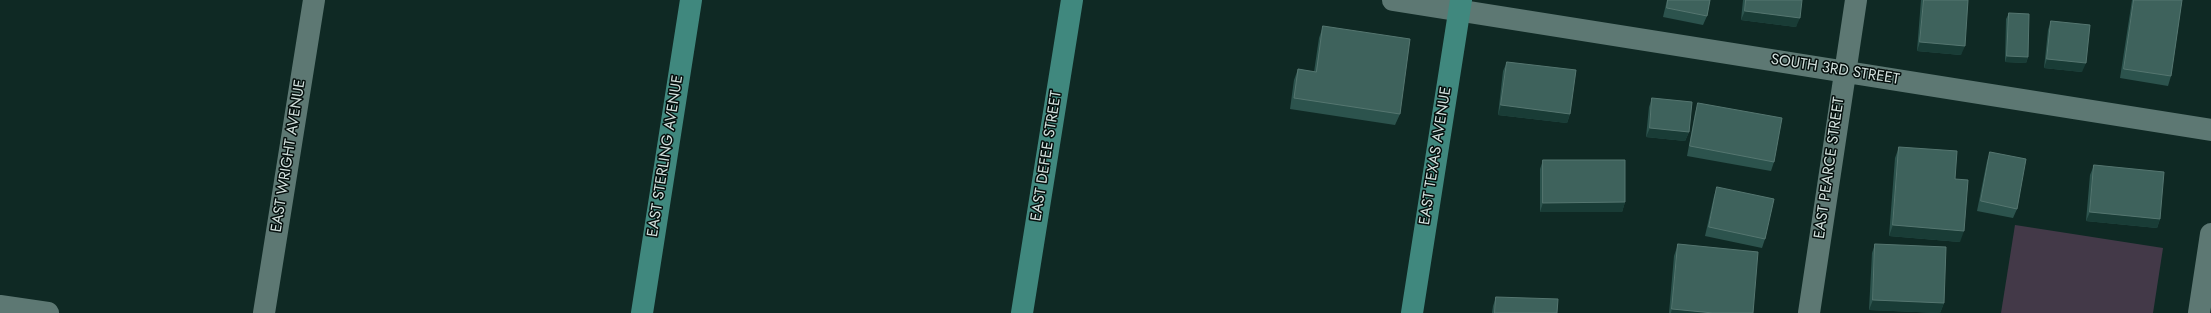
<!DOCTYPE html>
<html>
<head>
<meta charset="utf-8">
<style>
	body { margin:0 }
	canvas { display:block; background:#0f2924 }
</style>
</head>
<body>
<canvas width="2211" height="313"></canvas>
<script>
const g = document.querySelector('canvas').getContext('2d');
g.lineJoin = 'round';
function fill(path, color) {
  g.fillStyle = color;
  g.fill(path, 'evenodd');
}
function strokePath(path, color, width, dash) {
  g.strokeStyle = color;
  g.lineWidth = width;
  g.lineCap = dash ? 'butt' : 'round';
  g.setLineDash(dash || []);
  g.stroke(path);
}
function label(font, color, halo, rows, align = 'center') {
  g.font = font + ' Jost,sans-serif';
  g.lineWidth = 3;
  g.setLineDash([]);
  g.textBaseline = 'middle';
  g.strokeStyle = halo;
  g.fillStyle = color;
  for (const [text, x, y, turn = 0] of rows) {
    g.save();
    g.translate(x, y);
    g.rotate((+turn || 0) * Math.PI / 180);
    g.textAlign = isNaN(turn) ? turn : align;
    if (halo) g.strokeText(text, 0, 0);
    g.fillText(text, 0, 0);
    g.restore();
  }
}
fill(new Path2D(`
	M 2015,225 L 2163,248 L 2153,313 L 2001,313 Z`), '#433948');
strokePath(new Path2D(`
	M 1393,0 L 2211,130
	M 0,306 L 48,313
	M 264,313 L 314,0
	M 1809,313 L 1856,0
	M 2199,313 L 2211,234`), '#5d7873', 22);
strokePath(new Path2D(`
	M 642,313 L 691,0
	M 1022,313 L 1072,0
	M 1412,313 L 1461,0`), '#40887e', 22);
fill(new Path2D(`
	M 1667,0 L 1710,0 L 1707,16 L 1703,25 L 1663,17 Z
	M 1743,0 L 1802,0 L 1796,27 L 1741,20 Z
	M 1921,0 L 1968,0 L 1961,55 L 1917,51 Z
	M 2132,0 L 2182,0 L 2171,76 L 2168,86 L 2120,78 Z
	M 2009,13 L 2028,57 L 2026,63 L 2005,62 L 2006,19 Z
	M 2051,21 L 2082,72 L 2044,68 L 2048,30 Z
	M 1323,26 L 1400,114 L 1395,125 L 1290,109 L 1294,80 L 1298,69 L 1314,72 L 1319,38 Z
	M 1507,62 L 1570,114 L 1567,123 L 1498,115 L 1503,71 Z
	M 1652,98 L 1689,132 L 1685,141 L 1646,137 L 1649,107 Z
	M 1698,103 L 1774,162 L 1771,171 L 1687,156 L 1695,113 Z
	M 1899,147 L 1955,179 L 1960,242 L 1889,236 L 1895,158 Z
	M 1990,152 L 2017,209 L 2013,218 L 1977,211 L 1987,161 Z
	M 1543,160 L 1625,202 L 1622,212 L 1540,212 L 1540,169 Z
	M 2094,165 L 2160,219 L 2157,228 L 2086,221 L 2090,175 Z
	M 1717,187 L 1765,239 L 1762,248 L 1705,236 L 1714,196 Z
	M 1678,244 L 1753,313 L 1669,313 L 1674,256 Z
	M 1875,244 L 1944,303 L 1940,313 L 1869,310 L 1872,253 Z
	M 1496,297 L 1557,313 L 1492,313 L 1493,306 Z`), '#2c534d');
fill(new Path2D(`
	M 1745,11 L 1800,18 L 1796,27 L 1741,20 Z
	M 1920,42 L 1965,46 L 1961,55 L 1917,51 Z
	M 2007,56 L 2028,57 L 2026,63 L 2005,62 Z
	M 2047,59 L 2086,63 L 2082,72 L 2044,68 Z
	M 1501,105 L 1570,114 L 1567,123 L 1498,115 Z
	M 1650,128 L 1689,132 L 1685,141 L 1646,137 Z
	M 1625,202 L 1622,212 L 1540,212 L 1543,203 Z
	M 2090,212 L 2160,219 L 2157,228 L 2086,221 Z
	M 1893,225 L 1964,231 L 1960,242 L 1889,236 Z
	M 1873,300 L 1944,303 L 1940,313 L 1869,310 Z
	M 1672,309 L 1713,313 L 1671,313 Z`), '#193c36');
const building = new Path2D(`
	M 1668,0 L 1710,0 L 1707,16 L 1667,8 Z
	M 1746,0 L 1802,0 L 1800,18 L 1745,11 Z
	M 1924,0 L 1968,0 L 1965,46 L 1920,42 Z
	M 2134,0 L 2182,0 L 2171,76 L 2124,69 Z
	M 2009,13 L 2029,14 L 2028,57 L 2007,56 Z
	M 2051,21 L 2090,25 L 2086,63 L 2047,59 Z
	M 1323,26 L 1410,39 L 1400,114 L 1294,98 L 1298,69 L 1316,72 Z
	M 1507,62 L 1576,70 L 1570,114 L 1501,105 Z
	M 1652,98 L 1692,102 L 1689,132 L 1650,128 Z
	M 1698,103 L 1782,118 L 1774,162 L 1690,146 Z
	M 1899,147 L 1957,151 L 1955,179 L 1968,180 L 1964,231 L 1893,225 Z
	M 1990,152 L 2026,159 L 2017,209 L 1981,201 Z
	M 1543,160 L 1625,160 L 1625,202 L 1543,203 Z
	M 2094,165 L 2164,172 L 2160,219 L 2090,212 Z
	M 1717,187 L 1774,199 L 1765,239 L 1709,227 Z
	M 1678,244 L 1758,252 L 1753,313 L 1713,313 L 1672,309 Z
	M 1875,244 L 1946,247 L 1944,303 L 1873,300 Z
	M 1496,297 L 1558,299 L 1557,313 L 1495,313 Z`);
fill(building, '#3e625c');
strokePath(building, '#557670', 1);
label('15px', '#d2e0dd', '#050f0d', [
	["SOUTH 3RD STREET",1835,70,9],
	["EAST WRIGHT AVENUE",289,156,-81],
	["EAST STERLING AVENUE",666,156,-81],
	["EAST DEFEE STREET",1047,156,-81],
	["EAST TEXAS AVENUE",1436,156,-81],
	["EAST PEARCE STREET",1830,168,-82]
]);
</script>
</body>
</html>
